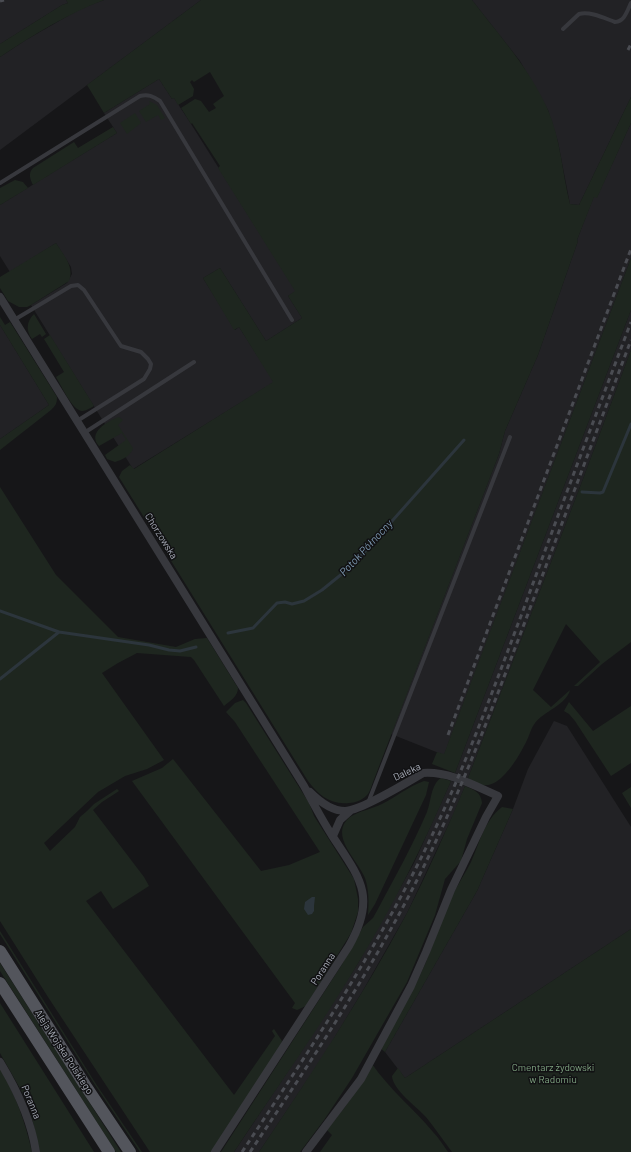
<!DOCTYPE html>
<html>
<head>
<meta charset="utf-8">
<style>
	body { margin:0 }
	canvas { display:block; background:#161618 }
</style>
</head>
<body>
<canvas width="631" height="1152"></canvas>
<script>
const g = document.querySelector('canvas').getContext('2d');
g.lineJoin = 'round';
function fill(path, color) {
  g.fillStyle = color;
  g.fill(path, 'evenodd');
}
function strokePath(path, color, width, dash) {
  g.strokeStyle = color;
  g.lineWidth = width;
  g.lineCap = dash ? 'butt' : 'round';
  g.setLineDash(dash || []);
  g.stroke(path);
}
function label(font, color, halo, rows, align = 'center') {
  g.font = font + ' Barlow,sans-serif';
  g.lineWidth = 3;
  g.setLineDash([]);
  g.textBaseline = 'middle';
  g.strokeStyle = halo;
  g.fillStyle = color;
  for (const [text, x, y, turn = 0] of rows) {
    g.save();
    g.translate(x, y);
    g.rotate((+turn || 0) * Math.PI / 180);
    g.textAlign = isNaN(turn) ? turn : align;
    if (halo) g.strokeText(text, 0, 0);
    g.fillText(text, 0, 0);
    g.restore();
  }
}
fill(new Path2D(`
	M 0,0 L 66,0 L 68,3 L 62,5 L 0,44 Z
	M 104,0 L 201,0 L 0,150 L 0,57 L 26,40 L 80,9 Z
	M 472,0 L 631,0 L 631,97 L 579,205 L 570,204 L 558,142 L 548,110 L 520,61 Z
	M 159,79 L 172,99 L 174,98 L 191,124 L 296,291 L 288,296 L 302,318 L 266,341 L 220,268 L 203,278 L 235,330 L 239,327 L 274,382 L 133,469 L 31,305 L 67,283 L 72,274 L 71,267 L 56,243 L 10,272 L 0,256 L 0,205 L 117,133 L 104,113 Z
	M 631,123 L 631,258 L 444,755 L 391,734 L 499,454 L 505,431 L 538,355 L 578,241 L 577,240 L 594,196 L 597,197 Z
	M 631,310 L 631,350 L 580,487 L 468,778 L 455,773 Z
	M 0,325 L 49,405 L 0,439 Z
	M 554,721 L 567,726 L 631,827 L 631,929 L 405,1078 L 385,1052 L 477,891 L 513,809 L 528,769 Z
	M 451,781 L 465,786 L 454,813 L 407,913 L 362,992 L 322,1058 L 259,1152 L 234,1152 L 299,1055 L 357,965 L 414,863 Z`), '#222225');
fill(new Path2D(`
	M 66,0 L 104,0 C 67,14 33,35 0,57 L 0,44 L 62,5 L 68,3 Z
	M 201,0 L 472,0 C 499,35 530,69 548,110 C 561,140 562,173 570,204 L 579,205 L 631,97 L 631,123 L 597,198 L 594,197 L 577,240 L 578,241 L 538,355 L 505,431 L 499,454 L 373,782 C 371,787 370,793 366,796 C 362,800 355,803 349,803 C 330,805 319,795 308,781 L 119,477 L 122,471 L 130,465 L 134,469 L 273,382 L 239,327 L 234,330 L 203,278 L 220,268 L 266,341 L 302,318 L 288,296 L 295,291 L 218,168 L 220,166 L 192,123 L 191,124 L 181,108 L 195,99 L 201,101 L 209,112 L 216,108 L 213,104 L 224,96 L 210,72 L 194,82 L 192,80 L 190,82 L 194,89 L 193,96 L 178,105 L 174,98 L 172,99 L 159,79 L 104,113 L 87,85 Z
	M 149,101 L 157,105 L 165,118 L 161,120 L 158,115 L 146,122 L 139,111 L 150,104 Z
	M 135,113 L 141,123 L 127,134 L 120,123 Z
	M 113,127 L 117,133 L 33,185 C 30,179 28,173 33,168 L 74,142 L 78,148 Z
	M 15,180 L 23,182 L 28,188 L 0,205 L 0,188 Z
	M 56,243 C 63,254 75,267 69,281 L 31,305 L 27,307 L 19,307 L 8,301 L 0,288 L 0,277 Z
	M 631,258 L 631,310 L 455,773 L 432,764 L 437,752 L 444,754 Z
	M 34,314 L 46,334 L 42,337 L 40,334 L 32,339 C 26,331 26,322 34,314 Z
	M 0,317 L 5,325 L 10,322 L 57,397 C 57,404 55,406 51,410 L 0,450 L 0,439 L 49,405 L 0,325 Z
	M 50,335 L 94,406 C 90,408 86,411 82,411 C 72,410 61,385 56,377 L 64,372 L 44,339 Z
	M 631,350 L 631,642 L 602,664 L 578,686 L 574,686 L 600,662 L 566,624 L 533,690 L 551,707 L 570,690 C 567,704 543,712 535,723 C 531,728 530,734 527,740 C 521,753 504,783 488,785 C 480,786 474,782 468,778 L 580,487 Z
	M 119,417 L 123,420 L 118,425 L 133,448 C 132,455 122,460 115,462 L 107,459 L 105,455 L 126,440 L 122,433 L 99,446 C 87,433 107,421 119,417 Z
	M 0,487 L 56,575 L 118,637 L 176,647 L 195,639 L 207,638 L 238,688 C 238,696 230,701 224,706 L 194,660 L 191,657 L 137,653 L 118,663 L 102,673 L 164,760 L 147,769 L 125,776 L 98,792 L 44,843 L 50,851 L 75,827 L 80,817 L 87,811 L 94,804 L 117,789 L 119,791 L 102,802 L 93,810 L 144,877 L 149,886 L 113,909 L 101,891 L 86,901 L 234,1095 L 275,1036 L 272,1031 L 274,1029 L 282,1041 L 281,1046 L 211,1152 L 150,1152 L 48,997 L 0,921 Z
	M 243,700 L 246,703 L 309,803 L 314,816 L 354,879 L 358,899 L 358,912 L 351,933 L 306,1006 L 297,1010 L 292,1008 L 295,1003 L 132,781 L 162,768 L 173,759 L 261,871 L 289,865 L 320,852 L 235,722 L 226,712 L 235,703 Z
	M 569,702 L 593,731 L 631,706 L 631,763 L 611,776 L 575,721 L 569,714 L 564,711 Z
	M 441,778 L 451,781 C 424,844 393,906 357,965 C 319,1029 275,1090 234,1152 L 221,1152 L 341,966 L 363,927 L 373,918 L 378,909 C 395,877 413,845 427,812 C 431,802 431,784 441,778 Z
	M 424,781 L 429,782 L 426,795 L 375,904 L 368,915 C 369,903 369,889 365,878 C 358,860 328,835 350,817 C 359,811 372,809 382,804 C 396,797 409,786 424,781 Z
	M 465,786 C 474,790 481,792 482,803 L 467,839 L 461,861 L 445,879 L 435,915 L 407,982 L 352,1078 L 324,1120 L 300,1152 L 259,1152 C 311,1074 363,996 407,913 C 428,872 447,829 465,786 Z
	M 631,787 L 631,808 L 622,793 Z
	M 502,807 L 513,809 L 477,891 L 385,1052 L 380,1048 C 396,1020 413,992 426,962 C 434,943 440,924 448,905 C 454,890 464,876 471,862 C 480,842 484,821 502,807 Z
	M 631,929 L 631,1152 L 452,1152 C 443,1140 435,1128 426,1117 C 416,1106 393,1090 392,1076 L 398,1068 L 405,1078 Z
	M 0,931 L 96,1084 L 142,1152 L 140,1152 L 95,1085 L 0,934 Z
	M 0,963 L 121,1152 L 116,1152 L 0,971 Z
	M 0,1003 L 94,1152 L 40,1152 L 30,1110 L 21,1090 L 0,1053 Z
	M 372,1064 C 390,1090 414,1109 433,1132 C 439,1138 443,1145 448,1152 L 320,1152 L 332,1135 L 327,1130 L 345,1107 Z
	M 0,1069 C 16,1095 25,1122 32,1152 L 0,1152 Z`), '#1e261f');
fill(new Path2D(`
	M 312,897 L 315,897 L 314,906 L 314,911 L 312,914 L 308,915 L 304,909 L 305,902 Z`), '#2c353c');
strokePath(new Path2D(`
	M 582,492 L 600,493 L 603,492 L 631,424
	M 0,611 L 59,632
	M 228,633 L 253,628 L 277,603 L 285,602 L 292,604 L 304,601 L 322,590 L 353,565 L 464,440
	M 0,679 L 59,632 L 149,645 L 169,650 L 180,651 L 196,647`), '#2c353c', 3);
strokePath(new Path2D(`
	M 563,29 L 579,14 C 590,11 604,18 615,22 C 625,21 627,11 631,3
	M 0,183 L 140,96 C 148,94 153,96 160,101 L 292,320
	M 14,320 L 71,286 L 78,285 L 84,290 L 121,346 L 141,352 L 148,359 L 151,364 L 150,369 L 144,379 L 77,421
	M 84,433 L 194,362
	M 368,803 L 510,437`), '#37383d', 4);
strokePath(new Path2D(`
	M 0,297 L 304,786 C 313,803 322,820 333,837 C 360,878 377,897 349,946 L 215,1152
	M 333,836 L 340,820 L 350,811
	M 0,1062 C 17,1090 31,1119 36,1152
	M 306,1152 L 361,1079 L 411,986 L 426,952 L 451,890 L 486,817 L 498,796 C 475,786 449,771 423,773 C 408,782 359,811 345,811 C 332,811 319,801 310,792`), '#37383d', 8);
strokePath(new Path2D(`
	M 0,951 L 85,1085 L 130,1152
	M 0,983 L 109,1152`), '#53555c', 12);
strokePath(new Path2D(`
	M 0,1 L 4,0
	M 628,50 L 631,44
	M 448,735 L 631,249
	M 242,1152 C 307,1054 372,957 424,852 C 463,773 493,690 524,608 C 559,512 595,417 631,322
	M 250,1152 C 308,1066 366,979 414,886 C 459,798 494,704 529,611 C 563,521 597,430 631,340`), '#4a4c52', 3, [5, 4]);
label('10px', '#a8adb8', '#111113', [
	["Chorzowska",161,536,58],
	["Daleka",407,772,-25],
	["Poranna",323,969,-57],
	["Aleja Wojska Polskiego",64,1052,57],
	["Poranna",31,1102,68]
]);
label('10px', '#7fa381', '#111113', [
	["Cmentarz żydowski",553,1068],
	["w Radomiu",553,1080]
]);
label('italic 11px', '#7f9bb3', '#111113', [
	["Potok Północny",366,548,-47]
]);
</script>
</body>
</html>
